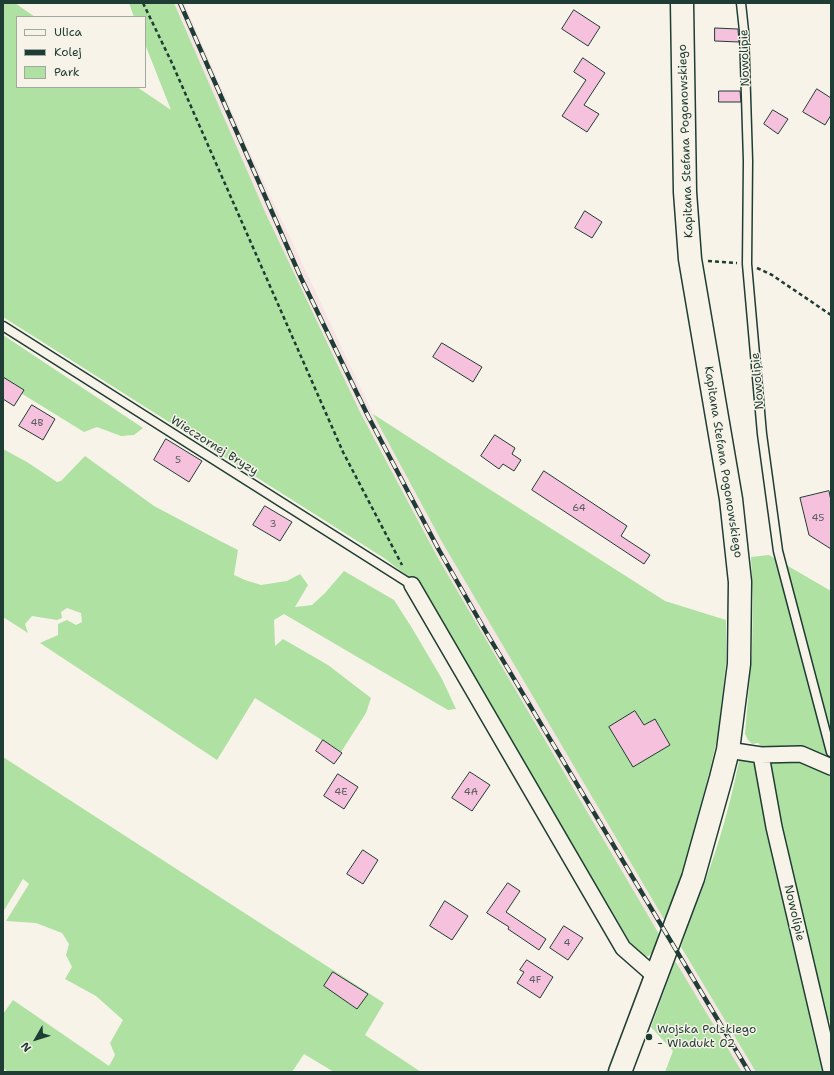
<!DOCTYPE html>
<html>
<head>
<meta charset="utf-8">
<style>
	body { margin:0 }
	#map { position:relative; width:834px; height:1075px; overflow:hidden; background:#f7f3e8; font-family:"Shantell Sans",sans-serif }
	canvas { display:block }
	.frame { position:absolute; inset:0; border:4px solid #1f3d34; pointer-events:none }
	.legend { position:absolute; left:16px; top:16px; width:130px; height:72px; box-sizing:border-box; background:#f7f3e8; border:1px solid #a1aaa0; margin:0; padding:5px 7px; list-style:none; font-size:12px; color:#1f3d34 }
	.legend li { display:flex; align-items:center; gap:8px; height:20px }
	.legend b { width:20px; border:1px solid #a1aaa0 }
	.north { position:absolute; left:16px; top:1019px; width:40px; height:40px; -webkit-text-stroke:3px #f7f3e8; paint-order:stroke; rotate:231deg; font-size:11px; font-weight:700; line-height:16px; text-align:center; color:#1f3d34 }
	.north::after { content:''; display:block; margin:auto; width:14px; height:18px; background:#1f3d34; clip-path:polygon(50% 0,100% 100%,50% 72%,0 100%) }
</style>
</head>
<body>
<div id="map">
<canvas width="834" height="1075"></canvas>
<div class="frame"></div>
<ul class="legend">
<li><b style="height:5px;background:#f7f3e8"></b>Ulica</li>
<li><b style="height:5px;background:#1f3d34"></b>Kolej</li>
<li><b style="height:11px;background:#aee1a2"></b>Park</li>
</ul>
<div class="north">N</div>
</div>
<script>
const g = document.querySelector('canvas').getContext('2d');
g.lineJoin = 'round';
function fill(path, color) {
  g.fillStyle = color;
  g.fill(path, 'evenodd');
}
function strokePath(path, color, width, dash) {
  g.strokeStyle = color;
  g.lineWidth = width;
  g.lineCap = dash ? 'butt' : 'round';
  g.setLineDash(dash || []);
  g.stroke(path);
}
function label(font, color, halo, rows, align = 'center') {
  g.font = font + ' "Shantell Sans",sans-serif';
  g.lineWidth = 3;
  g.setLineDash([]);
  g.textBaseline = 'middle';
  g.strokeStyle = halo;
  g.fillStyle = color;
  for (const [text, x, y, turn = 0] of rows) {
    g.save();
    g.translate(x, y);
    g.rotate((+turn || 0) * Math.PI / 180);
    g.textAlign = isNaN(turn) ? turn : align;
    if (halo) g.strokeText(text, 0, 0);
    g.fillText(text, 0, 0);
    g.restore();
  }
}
fill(new Path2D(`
	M 174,3 L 184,3 L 247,146 L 373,414 L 442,542 L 663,918 L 655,923 L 657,926 L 655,927 L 438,558 L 360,412 L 266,214 Z
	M 684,953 L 756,1072 L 742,1072 L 677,964 L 685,959 L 683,954 Z`), '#f7e4e4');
fill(new Path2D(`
	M 3,3 L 15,3 L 35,17 L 17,17 L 17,87 L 137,87 L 171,110 L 145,44 L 145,17 L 134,17 L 129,3 L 174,3 L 266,214 L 360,412 L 438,558 L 659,934 C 654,947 653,965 636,952 L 417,583 L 384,558 L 3,317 Z
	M 3,335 L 143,428 L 134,435 L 121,436 L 97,427 L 84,432 L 3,382 Z
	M 373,414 L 486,487 L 665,601 L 726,620 L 726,662 L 718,735 L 709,774 L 686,860 L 665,921 L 442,542 Z
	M 3,449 L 27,462 L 57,482 L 61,481 L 85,456 L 154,506 L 222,542 L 238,550 L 234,575 L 245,580 L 261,585 L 287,581 L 300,574 L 308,585 L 295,607 L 312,605 L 325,593 L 344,571 L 394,600 L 412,628 L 442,679 L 456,709 L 448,710 L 284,614 L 274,620 L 275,646 L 283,639 L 328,665 L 371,698 L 366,713 L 341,752 L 255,698 L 217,760 L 40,643 L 58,635 L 58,624 L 67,620 L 76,625 L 82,622 L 81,613 L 67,608 L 61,612 L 62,618 L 57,620 L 32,616 L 25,624 L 28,633 L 3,617 Z
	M 769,555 L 831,591 L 831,1020 L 811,1020 L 823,1072 L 756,1072 L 681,947 C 688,925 697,904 705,882 C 719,843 731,802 739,761 L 741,758 L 754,761 L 755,765 L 764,749 L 758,743 L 752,744 L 748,740 L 745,734 L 752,652 L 753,598 L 751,557 Z
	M 3,757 L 384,1003 L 365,1035 L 421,1072 L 334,1072 L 304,1054 L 292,1072 L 8,1072 L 3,1068 L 3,1014 L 13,1000 L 109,1066 L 115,1055 L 110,1043 L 123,1020 L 96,996 L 65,979 L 72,967 L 66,955 L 69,944 L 62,933 L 36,923 L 6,921 L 29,884 L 23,879 L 3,912 Z
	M 675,961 L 677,964 L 742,1072 L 665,1072 L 673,1051 L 651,1027 Z`), '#aee1a2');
const building = new Path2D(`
	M 574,10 L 600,27 L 588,46 L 562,29 Z
	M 715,28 L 738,29 L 739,42 L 715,41 Z
	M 583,58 L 605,73 L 584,105 L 599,114 L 587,132 L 562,116 L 586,80 L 574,72 Z
	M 817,89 L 831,98 L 831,115 L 825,125 L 803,112 Z
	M 719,91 L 740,91 L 741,102 L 719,102 Z
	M 773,110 L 788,119 L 778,134 L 764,124 Z
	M 585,211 L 602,222 L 592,238 L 575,228 Z
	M 442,343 L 482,367 L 473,382 L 433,357 Z
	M 3,377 L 24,390 L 14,406 L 3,399 Z
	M 32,405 L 55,419 L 43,440 L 19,426 Z
	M 495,435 L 515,448 L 512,454 L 521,460 L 514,471 L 503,464 L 499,469 L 481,456 Z
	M 166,439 L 202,461 L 189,482 L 154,460 Z
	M 544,471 L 627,526 L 621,536 L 650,555 L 644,564 L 532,490 Z
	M 829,491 L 831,501 L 831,549 L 809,535 L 800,498 Z
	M 265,506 L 292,522 L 280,541 L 253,525 Z
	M 635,711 L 644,725 L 655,719 L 670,745 L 633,767 L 609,727 Z
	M 323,740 L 342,753 L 334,764 L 316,751 Z
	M 470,772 L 490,785 L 472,811 L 452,798 Z
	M 338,774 L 358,787 L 344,809 L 324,796 Z
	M 363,850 L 378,860 L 363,884 L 347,874 Z
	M 508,883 L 520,891 L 506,912 L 546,939 L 539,950 L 508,929 L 509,927 L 487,913 Z
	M 445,901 L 468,916 L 452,940 L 430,926 Z
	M 564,926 L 583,938 L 568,960 L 550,948 Z
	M 527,960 L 553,977 L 540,998 L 517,983 L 524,972 L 520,970 Z
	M 333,972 L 368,994 L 357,1009 L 324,986 Z`);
fill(building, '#f6c1dc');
strokePath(building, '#1f3d34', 1);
const lane = new Path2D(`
	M 741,3 L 744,31 L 748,161 L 747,264 L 762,434 L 778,551 L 831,752
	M 3,326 L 412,585`);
const street = new Path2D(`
	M 412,585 L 623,948 L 656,977
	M 728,750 L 761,755 L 801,754 L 831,767
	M 761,755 L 774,827 L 831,1070`);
const secondary = new Path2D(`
	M 620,1072 L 693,878 L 721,778 L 728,750 L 739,664 L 740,582 L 731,499 L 690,259 L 685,192 L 682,3`);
strokePath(lane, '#1f3d34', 11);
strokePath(street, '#1f3d34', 18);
strokePath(secondary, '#1f3d34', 25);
strokePath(new Path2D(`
	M 143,3 L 171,61 L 343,452 L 402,565
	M 708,261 L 737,263
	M 757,268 L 772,275 L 831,315`), '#1f3d34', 2.5, [4, 3]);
strokePath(lane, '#f7f3e8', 8);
strokePath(street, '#f7f3e8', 15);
strokePath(secondary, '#f7f3e8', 22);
const rail = new Path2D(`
	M 180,3 L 301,278 L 368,416 L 405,486 L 439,550 L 486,632 L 749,1072`);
strokePath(rail, '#1f3d34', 4.5);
strokePath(rail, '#f7f3e8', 3, [9]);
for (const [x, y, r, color] of [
	[649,1037,4,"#1f3d34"]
]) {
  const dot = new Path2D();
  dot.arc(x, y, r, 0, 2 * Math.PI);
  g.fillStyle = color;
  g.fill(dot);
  strokePath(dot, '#f7f3e8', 1.5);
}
label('10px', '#555e5e', null, [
	["4B",37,423],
	["5",178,460],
	["64",579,508],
	["45",818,518],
	["3",273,524],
	["4E",341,792],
	["4A",471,792],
	["4",567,943],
	["4F",535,980]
]);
label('12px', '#1f3d34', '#f7f3e8', [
	["Nowolipie",745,58,-92],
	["Kapitana Stefana Pogonowskiego",686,141,-92],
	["Nowolipie",758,381,-95],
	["Wieczornej Bryzy",214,446,32],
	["Kapitana Stefana Pogonowskiego",723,462,81],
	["Nowolipie",794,913,77]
]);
label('12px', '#1f3d34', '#f7f3e8', [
	["Wojska Polskiego",657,1030],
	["- Wiadukt 02",657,1044]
], 'left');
</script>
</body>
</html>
